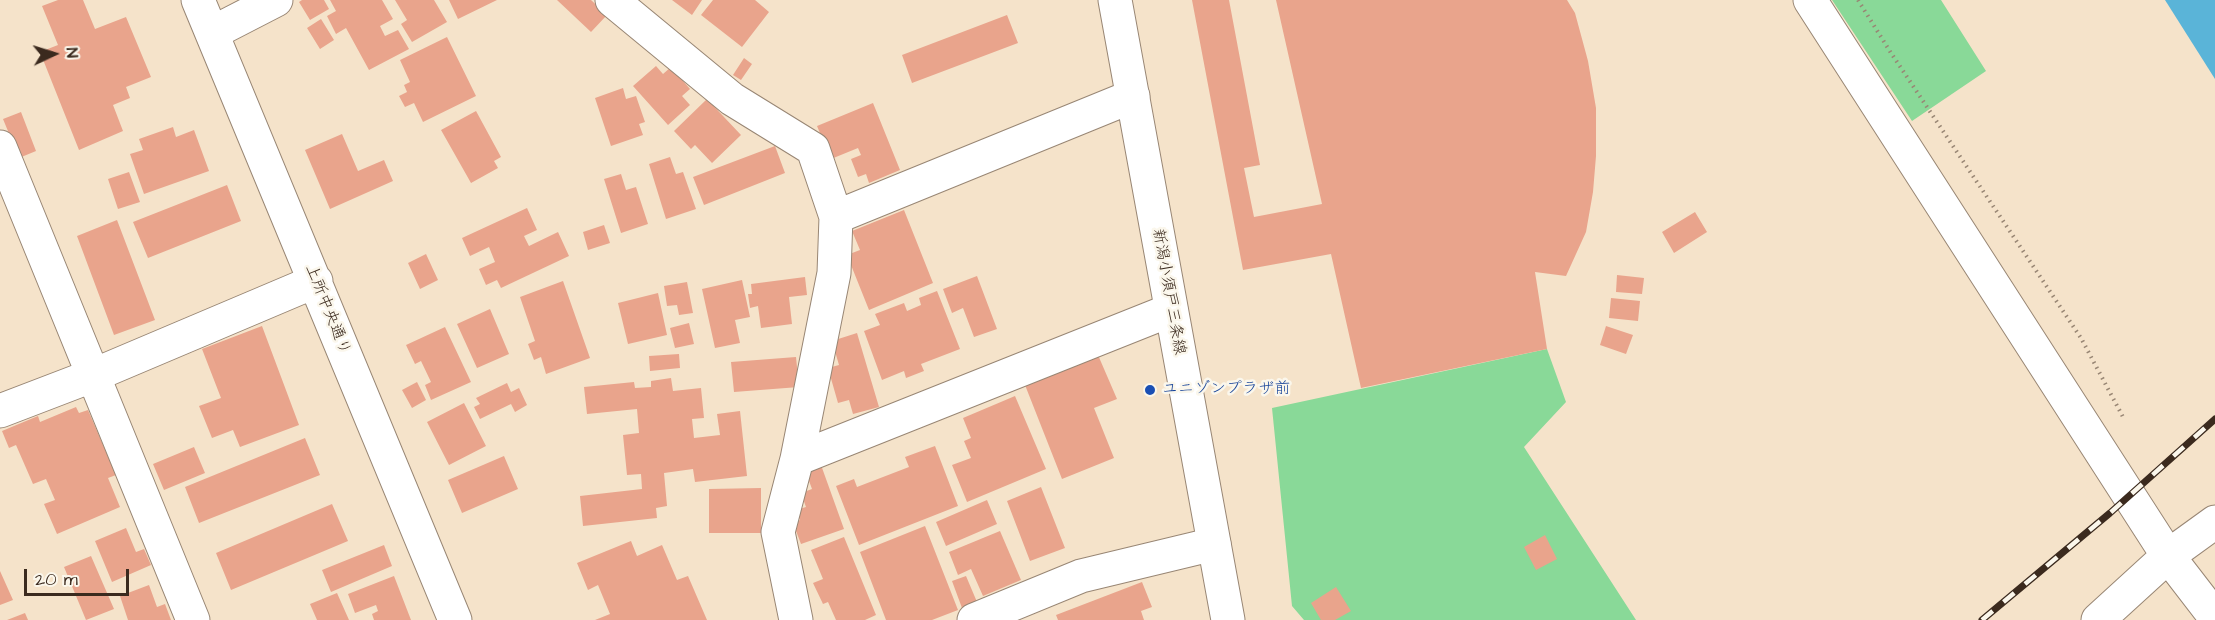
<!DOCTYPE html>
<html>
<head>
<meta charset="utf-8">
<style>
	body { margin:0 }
	#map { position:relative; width:2215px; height:620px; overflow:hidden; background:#f5e3ca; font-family:"Architects Daughter",sans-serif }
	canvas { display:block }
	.north { position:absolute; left:24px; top:24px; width:60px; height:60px; -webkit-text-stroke:4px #fbf7ec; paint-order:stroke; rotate:86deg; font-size:16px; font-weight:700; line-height:24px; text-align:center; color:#3b2a1e }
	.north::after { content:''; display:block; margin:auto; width:21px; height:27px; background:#3b2a1e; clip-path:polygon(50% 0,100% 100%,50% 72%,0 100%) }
	.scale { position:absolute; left:24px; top:569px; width:105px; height:27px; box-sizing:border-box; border:3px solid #3b2a1e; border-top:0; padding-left:8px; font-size:18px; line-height:21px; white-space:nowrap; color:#3b2a1e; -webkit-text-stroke:4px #fbf7ec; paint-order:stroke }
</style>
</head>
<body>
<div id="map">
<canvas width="2215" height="620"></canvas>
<div class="north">N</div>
<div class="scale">20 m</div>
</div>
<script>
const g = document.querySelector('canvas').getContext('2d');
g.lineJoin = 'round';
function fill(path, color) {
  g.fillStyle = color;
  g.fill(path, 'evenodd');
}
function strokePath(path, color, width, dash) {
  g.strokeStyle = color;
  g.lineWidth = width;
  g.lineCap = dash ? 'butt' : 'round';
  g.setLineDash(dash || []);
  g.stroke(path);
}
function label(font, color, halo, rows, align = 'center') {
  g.font = font + ' "Architects Daughter","Klee One",sans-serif';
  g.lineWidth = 5;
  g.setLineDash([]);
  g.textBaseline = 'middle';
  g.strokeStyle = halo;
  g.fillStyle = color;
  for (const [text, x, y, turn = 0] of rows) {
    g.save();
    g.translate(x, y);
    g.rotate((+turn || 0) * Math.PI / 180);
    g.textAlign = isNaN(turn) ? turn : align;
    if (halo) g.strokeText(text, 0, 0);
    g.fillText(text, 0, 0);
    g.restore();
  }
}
fill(new Path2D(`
	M 1832,0 L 1941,0 L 1986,71 L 1912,121 Z
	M 1547,349 L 1566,402 L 1524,447 L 1636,620 L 1304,620 L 1292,606 L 1272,408 Z`), '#89d998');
fill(new Path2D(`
	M 2165,0 L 2215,0 L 2215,79 Z`), '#5ab4d8');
fill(new Path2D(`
	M 58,0 L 83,0 L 95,29 L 126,17 L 151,77 L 126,87 L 130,98 L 113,105 L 123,131 L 79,150 L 40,52 L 58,45 L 42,6 Z
	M 302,0 L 324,0 L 329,9 L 310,20 L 299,2 Z
	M 330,0 L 382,0 L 393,19 L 380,26 L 385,36 L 398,30 L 409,49 L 369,70 L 346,28 L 336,34 L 327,16 L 336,11 Z
	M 395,0 L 434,0 L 447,22 L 412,42 L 401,24 L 407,20 Z
	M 449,0 L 497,0 L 458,19 Z
	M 557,0 L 591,0 L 607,15 L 591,32 Z
	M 672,0 L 702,0 L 692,15 Z
	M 713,0 L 755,0 L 769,12 L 742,47 L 701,15 Z
	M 1192,0 L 1229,0 L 1260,165 L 1244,168 L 1254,217 L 1322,204 L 1276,0 L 1567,0 L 1575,13 L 1588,61 L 1596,108 L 1596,156 L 1593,192 L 1586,232 L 1566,276 L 1535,272 L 1547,349 L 1361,388 L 1331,254 L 1243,270 Z
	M 1007,15 L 1018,43 L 912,83 L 902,55 Z
	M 321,19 L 334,40 L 320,49 L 307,28 Z
	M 447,37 L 476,96 L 423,122 L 414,103 L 405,107 L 399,96 L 407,92 L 404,85 L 410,82 L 400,60 Z
	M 744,58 L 752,64 L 741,80 L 733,75 Z
	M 656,66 L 663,74 L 671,67 L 690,89 L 682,96 L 690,105 L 668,125 L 633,86 Z
	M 623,88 L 626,99 L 636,96 L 645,122 L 639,124 L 643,135 L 611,146 L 595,98 Z
	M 707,99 L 741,135 L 712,163 L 695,145 L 691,149 L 674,131 Z
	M 873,103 L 900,170 L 869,183 L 866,174 L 858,177 L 851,159 L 861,155 L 858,148 L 831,159 L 817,126 Z
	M 476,111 L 501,157 L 494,161 L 498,168 L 471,183 L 441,130 Z
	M 21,112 L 36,151 L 19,158 L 3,119 Z
	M 173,127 L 176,137 L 194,130 L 209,171 L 144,194 L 130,154 L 143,150 L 139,139 Z
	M 342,134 L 358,171 L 384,160 L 393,181 L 330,209 L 305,150 Z
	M 775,146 L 785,173 L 704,205 L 693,177 Z
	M 670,157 L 676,174 L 683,172 L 696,209 L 666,219 L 649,164 Z
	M 129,172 L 140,202 L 118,209 L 108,179 Z
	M 621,174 L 626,190 L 636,187 L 648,224 L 621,233 L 604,179 Z
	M 227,185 L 241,221 L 148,258 L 133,222 Z
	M 527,208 L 537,230 L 524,236 L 529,246 L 558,232 L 569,256 L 501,288 L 497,280 L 486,285 L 479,269 L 495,262 L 489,247 L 470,256 L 462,238 Z
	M 904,210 L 933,283 L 869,310 L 847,255 L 860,250 L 852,231 Z
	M 1695,212 L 1707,232 L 1674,253 L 1662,232 Z
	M 117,220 L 155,320 L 114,335 L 77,236 Z
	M 604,225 L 610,243 L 588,250 L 583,232 Z
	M 426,254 L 438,280 L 420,289 L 408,263 Z
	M 1617,275 L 1644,278 L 1642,294 L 1616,292 Z
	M 977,276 L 997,329 L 974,337 L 963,308 L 952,313 L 943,289 Z
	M 805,277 L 807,295 L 789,297 L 792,324 L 761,328 L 758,306 L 750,308 L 748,294 L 752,294 L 751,284 Z
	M 742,280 L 750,317 L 735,320 L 740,343 L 715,348 L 702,289 Z
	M 563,281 L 590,358 L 546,374 L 541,357 L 534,360 L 528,344 L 535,341 L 520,297 Z
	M 687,282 L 693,313 L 679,315 L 677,305 L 667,306 L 664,286 Z
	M 937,291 L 960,349 L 921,364 L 924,371 L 906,378 L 904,371 L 882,380 L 864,331 L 880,325 L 875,314 L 904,303 L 907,311 L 921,305 L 919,298 Z
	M 658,293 L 667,335 L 628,344 L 618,303 Z
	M 1611,298 L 1640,301 L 1638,321 L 1609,318 Z
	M 490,309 L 509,354 L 477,368 L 457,324 Z
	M 689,323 L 694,344 L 675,348 L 670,328 Z
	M 262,326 L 299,425 L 240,447 L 233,430 L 212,438 L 199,406 L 221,398 L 202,349 Z
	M 1606,326 L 1633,335 L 1626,354 L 1600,345 Z
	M 445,327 L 471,382 L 431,400 L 425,385 L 431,382 L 421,361 L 415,364 L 406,345 Z
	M 857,333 L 879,407 L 853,414 L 849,400 L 838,403 L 828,368 L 839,365 L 832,341 Z
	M 679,354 L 680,368 L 650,371 L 649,356 Z
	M 1098,355 L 1117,399 L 1094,408 L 1114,458 L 1062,479 L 1025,385 Z
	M 796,357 L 799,387 L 734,392 L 731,362 Z
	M 671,378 L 673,391 L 701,388 L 704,418 L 692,419 L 694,438 L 720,435 L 717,414 L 740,411 L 747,476 L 695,482 L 693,469 L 664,473 L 667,506 L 656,508 L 657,518 L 583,526 L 580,496 L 642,489 L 641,474 L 627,475 L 623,435 L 639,433 L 637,409 L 587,414 L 584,387 L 634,382 L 635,388 L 651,387 L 651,381 Z
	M 417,382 L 426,400 L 412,408 L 402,390 Z
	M 507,383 L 511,392 L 519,388 L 527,405 L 515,412 L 511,404 L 480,419 L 474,407 L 480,404 L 476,398 Z
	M 1015,396 L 1046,469 L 967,502 L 952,465 L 971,458 L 964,441 L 971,438 L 963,418 Z
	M 464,403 L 486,446 L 449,465 L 427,422 Z
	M 76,407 L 79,413 L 88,410 L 116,475 L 108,478 L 120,507 L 57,534 L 44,504 L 55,500 L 46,479 L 33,484 L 16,445 L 9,448 L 2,431 L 38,416 L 40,422 Z
	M 305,438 L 320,475 L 199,523 L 185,487 Z
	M 935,446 L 958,506 L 859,545 L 836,486 L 854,479 L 857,487 L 909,467 L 905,457 Z
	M 194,447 L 205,473 L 164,490 L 153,464 Z
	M 504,456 L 518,489 L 462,513 L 448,480 Z
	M 821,465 L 844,529 L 801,544 L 793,523 L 800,520 L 796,510 L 806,507 L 801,493 L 812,489 L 805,470 Z
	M 1041,487 L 1065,548 L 1030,561 L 1007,501 Z
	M 761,488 L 761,533 L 709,533 L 709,489 Z
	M 987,500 L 997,524 L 946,546 L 936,522 Z
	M 332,504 L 348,541 L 231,590 L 216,553 Z
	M 925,526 L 958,610 L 932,620 L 886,620 L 860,552 Z
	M 126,528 L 136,552 L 144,549 L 151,565 L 112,582 L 95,541 Z
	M 1000,531 L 1021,580 L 983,596 L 971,569 L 958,575 L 949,552 Z
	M 1545,535 L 1557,559 L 1536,570 L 1524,547 Z
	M 844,537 L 876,615 L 865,620 L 836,620 L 828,602 L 823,604 L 813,583 L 823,579 L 811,550 Z
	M 631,541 L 637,556 L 662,545 L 677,580 L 688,576 L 707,620 L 595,620 L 610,614 L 598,585 L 588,590 L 577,563 Z
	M 384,545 L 392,566 L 331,592 L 322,570 Z
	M 91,556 L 114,609 L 86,620 L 64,567 Z
	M 0,571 L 13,600 L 0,605 Z
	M 394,576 L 411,620 L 374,620 L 372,614 L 378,611 L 376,605 L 355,613 L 348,594 Z
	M 966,576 L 977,602 L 962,608 L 952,581 Z
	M 1142,582 L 1152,607 L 1141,611 L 1144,620 L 1058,620 L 1056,615 Z
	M 149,585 L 157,607 L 165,604 L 171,620 L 128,620 L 120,596 Z
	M 1336,587 L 1351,611 L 1335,620 L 1321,620 L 1311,603 Z
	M 337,593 L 349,620 L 317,620 L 310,604 Z
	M 25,613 L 28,620 L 7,620 Z`), '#e9a48c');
const minor = new Path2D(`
	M 198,0 L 455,620
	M 612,0 L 732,99 L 813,149 L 836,217 L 834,273 L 797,459 L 778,532 L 796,620
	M 1810,0 L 2168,556 L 2215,617
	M 212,33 L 276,0
	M 0,147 L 193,620
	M 836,217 L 1133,96
	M 0,411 L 94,375 L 316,281
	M 797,459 L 1171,310
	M 974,620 L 1081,576 L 1214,544
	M 2098,620 L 2168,556 L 2215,522`);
const major = new Path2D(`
	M 1115,0 L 1228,620`);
strokePath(minor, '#988674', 35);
strokePath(major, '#988674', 35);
strokePath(new Path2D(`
	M 1858,0 L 1891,53 L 2081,338 L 2123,417`), '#988674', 4, [1.5, 4.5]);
strokePath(minor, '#fff', 33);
strokePath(major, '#fff', 33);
const rail = new Path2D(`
	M 1982,620 L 2110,513 L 2215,419`);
strokePath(rail, '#3b2a1e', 7);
strokePath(rail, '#fbf7ec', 4.5, [14]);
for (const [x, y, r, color] of [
	[1150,390,6,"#1a4fb4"]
]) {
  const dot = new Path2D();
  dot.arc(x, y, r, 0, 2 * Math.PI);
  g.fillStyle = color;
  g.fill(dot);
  strokePath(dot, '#fbf7ec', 2);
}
label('16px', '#3b2a1e', '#fbf7ec', [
	["新潟小須戸三条線",1168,292,80],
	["上所中央通り",327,310,68]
]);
label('16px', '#164399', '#fbf7ec', [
	["ユニゾンプラザ前",1162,390]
], 'left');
</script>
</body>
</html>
